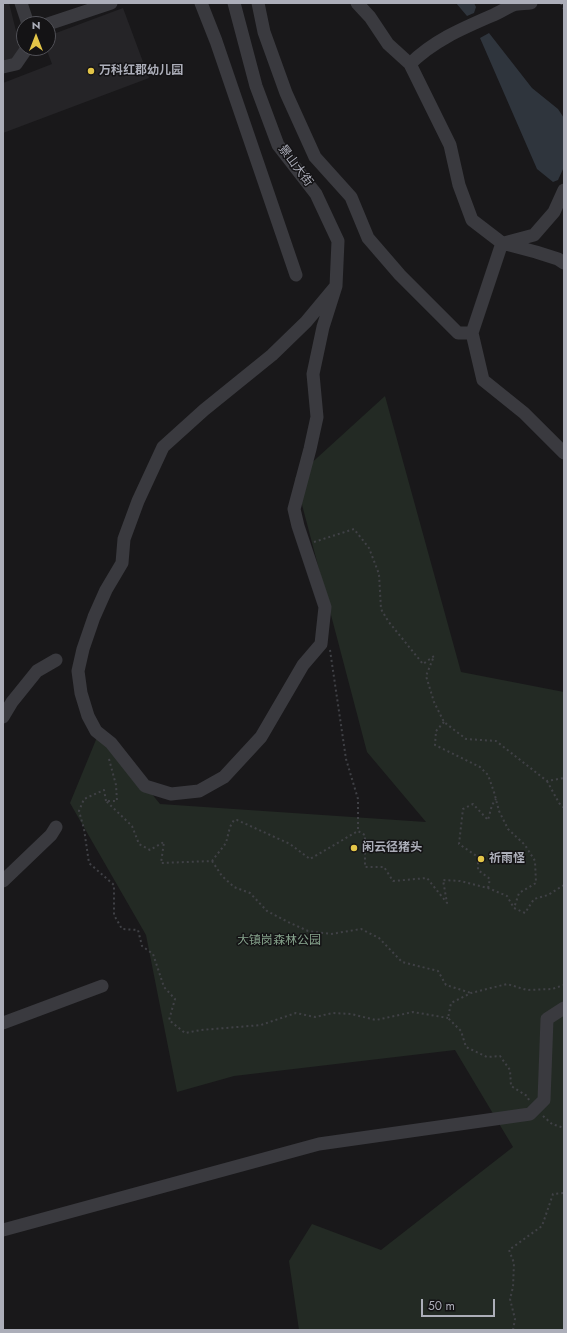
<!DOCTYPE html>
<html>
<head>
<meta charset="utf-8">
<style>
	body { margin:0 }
	#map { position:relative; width:567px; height:1333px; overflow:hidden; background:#19181a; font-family:Jost,sans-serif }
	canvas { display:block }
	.frame { position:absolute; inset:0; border:4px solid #acaeb9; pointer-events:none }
	.north { position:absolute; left:16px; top:16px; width:40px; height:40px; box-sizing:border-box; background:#141315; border:1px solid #515157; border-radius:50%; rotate:0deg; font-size:11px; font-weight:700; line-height:16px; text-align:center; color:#acaeb9 }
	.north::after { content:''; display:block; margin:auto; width:14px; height:18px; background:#e3c548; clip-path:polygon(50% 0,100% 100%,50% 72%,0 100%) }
	.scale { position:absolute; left:421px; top:1299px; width:74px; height:18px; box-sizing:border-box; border:2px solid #acaeb9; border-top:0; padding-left:5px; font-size:12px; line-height:14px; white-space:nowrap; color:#acaeb9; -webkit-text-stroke:3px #141315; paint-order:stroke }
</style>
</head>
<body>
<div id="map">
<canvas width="567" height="1333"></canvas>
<div class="frame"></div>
<div class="north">N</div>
<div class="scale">50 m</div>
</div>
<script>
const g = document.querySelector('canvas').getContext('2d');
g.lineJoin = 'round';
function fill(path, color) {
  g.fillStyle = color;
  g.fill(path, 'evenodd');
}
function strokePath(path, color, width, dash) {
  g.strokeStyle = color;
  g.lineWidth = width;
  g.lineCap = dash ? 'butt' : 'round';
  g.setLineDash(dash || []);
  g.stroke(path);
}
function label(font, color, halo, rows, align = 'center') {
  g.font = font + ' Jost,"Noto Sans SC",sans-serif';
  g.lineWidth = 3;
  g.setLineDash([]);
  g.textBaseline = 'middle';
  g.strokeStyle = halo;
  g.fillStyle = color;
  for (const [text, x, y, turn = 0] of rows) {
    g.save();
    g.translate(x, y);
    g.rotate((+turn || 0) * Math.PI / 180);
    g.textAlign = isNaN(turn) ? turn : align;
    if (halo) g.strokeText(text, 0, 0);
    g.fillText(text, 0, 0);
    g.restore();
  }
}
fill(new Path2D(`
	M 3,3 L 9,3 L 20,47 L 13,59 L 3,62 Z
	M 123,8 L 149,78 L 3,133 L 3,83 L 52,64 L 46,48 L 48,48 L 48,36 Z`), '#252427');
fill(new Path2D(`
	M 385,396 L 461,672 L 564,692 L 564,1330 L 299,1330 L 289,1261 L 312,1224 L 381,1250 L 513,1147 L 455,1050 L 234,1076 L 177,1092 L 146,935 L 70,803 L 100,730 L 160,804 L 426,822 L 367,752 L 295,478 Z`), '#232a24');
fill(new Path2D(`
	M 456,3 L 474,3 L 476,7 L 474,13 L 467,16 Z
	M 489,33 L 532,88 L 558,109 L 564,118 L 564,167 L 558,180 L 553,182 L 537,169 L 480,38 Z`), '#2f353d');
strokePath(new Path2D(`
	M 561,3 L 564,9
	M 314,542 L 354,529 L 369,548 L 379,574 L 381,609 L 388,621 L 423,664 L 434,656 L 426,676 L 434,702 L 444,722 L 466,739 L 496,741 L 547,781 L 564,778
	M 330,650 L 346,759 L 358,799 L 358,831
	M 444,722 L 436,731 L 435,745 L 480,767 L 488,775 L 494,792 L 499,811 L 508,829 L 525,845 L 535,861 L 536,883 L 519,893 L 514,908
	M 109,759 L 116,785 L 117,801 L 106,801 L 132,826 L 139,844 L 150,850 L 164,842 L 161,863 L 212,861 L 226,843 L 230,827 L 234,820 L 237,820 L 290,844 L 310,859 L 358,831 L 365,835 L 365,867 L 384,867 L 393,881 L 427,878 L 447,903 L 443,880 L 460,881 L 488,888 L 507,896 L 514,908 L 525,913 L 534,899 L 548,895 L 564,885
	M 547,781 L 559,803 L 564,808
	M 106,801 L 104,790 L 84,799 L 79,811 L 84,829 L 89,863 L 114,885 L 114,915 L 122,929 L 138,930 L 142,946 L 153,954 L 164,987 L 175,999 L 169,1020 L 185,1033 L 201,1030 L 261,1025 L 296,1013 L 315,1017 L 333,1013 L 351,1014 L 376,1020 L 413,1012 L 448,1018
	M 212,861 L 222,876 L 234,887 L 250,893 L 267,911 L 288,922 L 308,931 L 331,934 L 361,929 L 379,938 L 402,962 L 438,971 L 446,985 L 471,993
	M 488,888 L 490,879 L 478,870 L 478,857 L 459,844 L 463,809 L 473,804 L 488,820 L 492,805 L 496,799
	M 529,1100 L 527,1096 L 511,1086 L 510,1070 L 500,1056 L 487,1057 L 466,1047 L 461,1031 L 448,1018 L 451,1003 L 471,993 L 507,984 L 527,990 L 552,989 L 564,985
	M 543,1116 L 552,1124 L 564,1128
	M 513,1330 L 515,1319 L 510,1299 L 513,1287 L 514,1263 L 509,1250 L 542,1226 L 553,1194 L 564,1193`), '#404146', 2, [2, 3]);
strokePath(new Path2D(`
	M 21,3 L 28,24
	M 201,3 L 216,41 L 296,275
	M 234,3 L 256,86 L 278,145 L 316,194 L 338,241 L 336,286 L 323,327 L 313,374 L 317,417 L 310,449 L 294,509 L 298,526 L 325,607 L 321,644 L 303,665 L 261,737 L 224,777 L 199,791 L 171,794 L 145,786 L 111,743 L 96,731 L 88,716 L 81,693 L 78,671 L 83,649 L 94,617 L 106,590 L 122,563 L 124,539 L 138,501 L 163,447 L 204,410 L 272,355 L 306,322 L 336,286
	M 258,3 L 264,32 L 286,93 L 315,157 L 351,197 L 368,238 L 400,275 L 458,333 L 472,333
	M 357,3 L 370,17 L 388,44 L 410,64 L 450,145 L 459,185 L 472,220 L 502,243 L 536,252 L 558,259 L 564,263
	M 48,24 L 111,3
	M 410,64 C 433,41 461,29 491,16 C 499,13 506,8 513,5 C 519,3 526,4 531,3
	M 3,67 L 16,64 L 27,48
	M 502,243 L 472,333 L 483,380 L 524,413 L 564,453
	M 504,243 L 534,235 L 554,212 L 564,190
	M 3,717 L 12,702 L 37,671 L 56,660
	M 3,881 L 51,835 L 56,827
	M 3,1023 L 102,986
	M 3,1230 L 319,1144 L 530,1114 L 544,1100 L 547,1019 L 564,1008`), '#3a3a3f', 13);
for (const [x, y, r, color] of [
	[91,71,4,"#e3c548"],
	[354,848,4,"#e3c548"],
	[481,859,4,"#e3c548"]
]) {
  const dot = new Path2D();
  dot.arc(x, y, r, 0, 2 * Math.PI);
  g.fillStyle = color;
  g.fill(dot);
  strokePath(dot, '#141315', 1.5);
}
label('bold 12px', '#acaeb9', '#141315', [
	["万科红郡幼儿园",99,71],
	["闲云径猪头",362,848],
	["祈雨怪",489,859]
], 'left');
label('12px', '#acaeb9', '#141315', [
	["景山大街",295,166,53]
]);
label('12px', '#85a28b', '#141315', [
	["大镇岗森林公园",279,941]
]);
</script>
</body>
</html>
